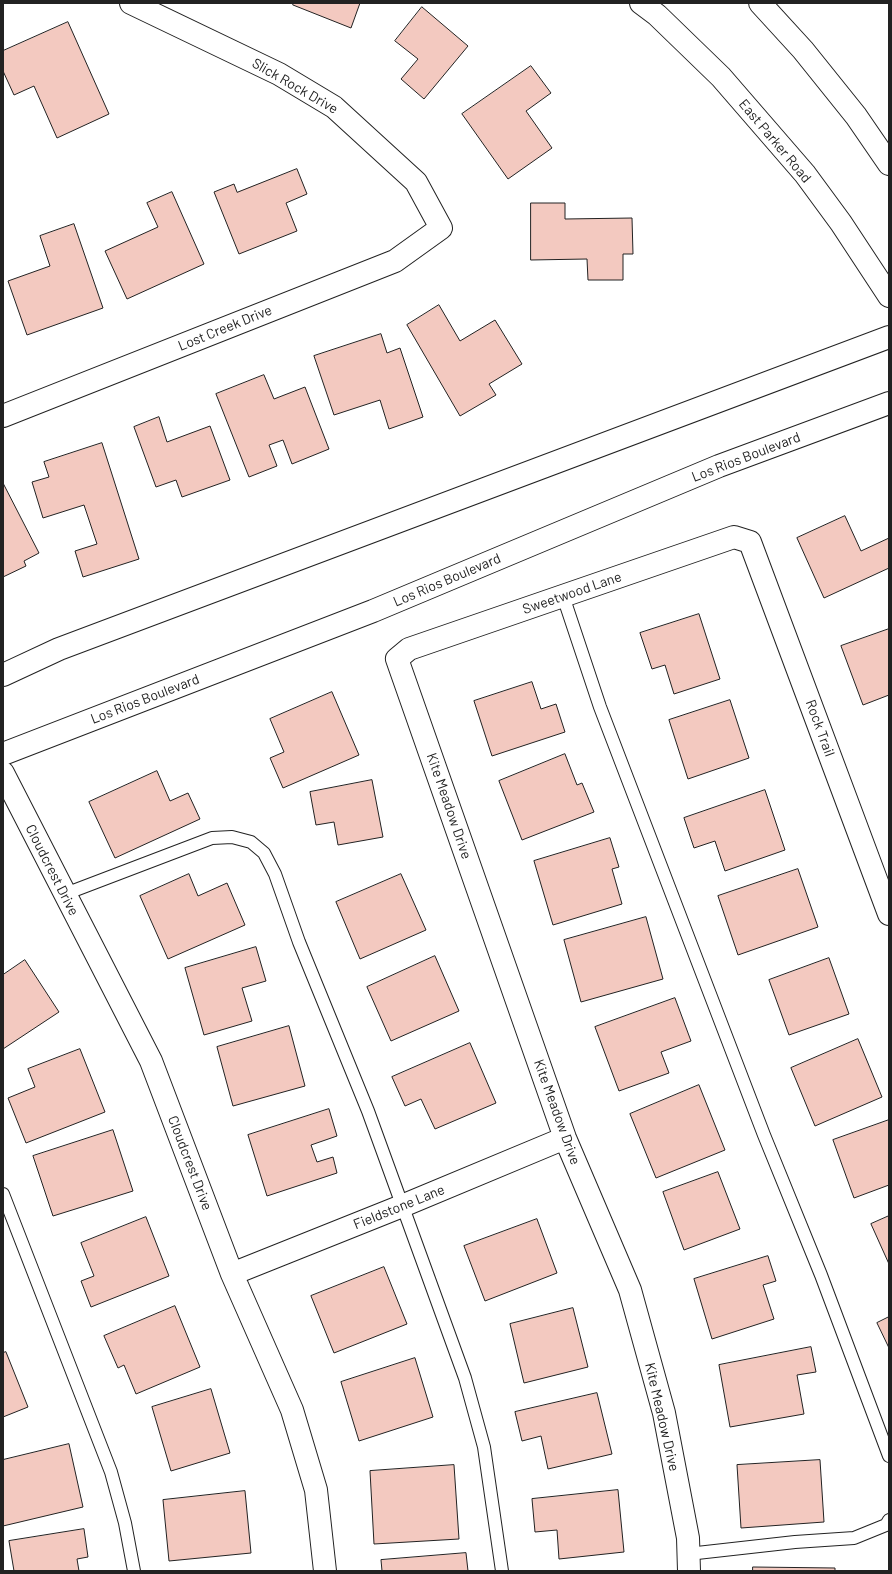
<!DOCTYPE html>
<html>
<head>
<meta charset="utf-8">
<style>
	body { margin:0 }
	#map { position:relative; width:892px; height:1574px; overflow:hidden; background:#fff; font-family:Barlow,sans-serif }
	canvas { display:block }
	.frame { position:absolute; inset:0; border:4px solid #222; pointer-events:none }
</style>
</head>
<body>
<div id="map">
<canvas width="892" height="1574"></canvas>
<div class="frame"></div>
</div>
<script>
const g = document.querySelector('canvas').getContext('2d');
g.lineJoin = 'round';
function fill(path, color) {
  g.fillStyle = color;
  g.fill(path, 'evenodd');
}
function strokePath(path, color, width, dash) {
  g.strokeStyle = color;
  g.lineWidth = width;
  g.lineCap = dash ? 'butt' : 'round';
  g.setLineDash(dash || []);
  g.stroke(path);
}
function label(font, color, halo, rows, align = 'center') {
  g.font = font + ' Barlow,sans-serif';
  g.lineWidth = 3;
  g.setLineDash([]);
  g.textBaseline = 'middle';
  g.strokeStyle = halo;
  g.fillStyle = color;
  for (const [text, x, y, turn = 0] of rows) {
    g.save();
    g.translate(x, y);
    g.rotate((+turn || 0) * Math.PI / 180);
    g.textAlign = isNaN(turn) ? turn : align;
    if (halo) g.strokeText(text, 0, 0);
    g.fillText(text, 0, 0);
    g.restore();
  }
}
const building = new Path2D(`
	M 294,3 L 360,3 L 351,28 L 293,5 Z
	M 422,7 L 468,46 L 424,99 L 401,79 L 418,59 L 395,41 Z
	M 68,22 L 109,114 L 57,138 L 34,86 L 14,95 L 3,71 L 3,51 Z
	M 531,66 L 551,93 L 526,111 L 552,148 L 508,179 L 462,114 Z
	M 297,169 L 307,194 L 286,203 L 297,231 L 239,254 L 214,192 L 234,184 L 237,192 Z
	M 172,192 L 204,264 L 127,299 L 105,251 L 158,227 L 147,203 Z
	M 531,203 L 565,203 L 565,219 L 632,218 L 633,254 L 623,254 L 623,280 L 588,280 L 587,259 L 531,260 Z
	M 74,224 L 103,308 L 27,335 L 8,281 L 50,266 L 40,236 Z
	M 439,305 L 460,341 L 495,320 L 522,364 L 489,384 L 496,395 L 460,416 L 407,325 Z
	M 381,334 L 387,353 L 400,348 L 423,417 L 389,429 L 380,400 L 334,415 L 314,356 Z
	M 264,375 L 274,399 L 305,387 L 329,449 L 292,464 L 283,440 L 269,445 L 277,466 L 249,477 L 216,394 Z
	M 159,417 L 167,442 L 210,426 L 230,480 L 182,497 L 176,480 L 156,487 L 134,427 Z
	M 102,443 L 139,559 L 83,577 L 75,551 L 97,544 L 84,505 L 43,518 L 32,482 L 49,477 L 44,462 Z
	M 3,483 L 39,553 L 24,561 L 26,566 L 3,577 Z
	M 845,516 L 861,551 L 889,538 L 889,568 L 824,598 L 797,538 Z
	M 699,614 L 720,679 L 674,694 L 665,665 L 652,669 L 640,633 Z
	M 889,629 L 889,695 L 863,705 L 841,646 Z
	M 532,682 L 541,709 L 556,704 L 565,732 L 492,756 L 474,701 Z
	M 332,692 L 359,755 L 283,788 L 270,758 L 284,752 L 270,719 Z
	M 730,700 L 749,758 L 688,779 L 669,720 Z
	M 565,754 L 577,785 L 582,783 L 594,812 L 522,840 L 499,781 Z
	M 157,771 L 170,801 L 188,793 L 200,819 L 115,858 L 89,802 Z
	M 372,780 L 383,837 L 338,845 L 334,822 L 316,825 L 310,792 Z
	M 765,790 L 785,850 L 725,871 L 715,841 L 694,848 L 684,818 Z
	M 610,838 L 619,867 L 612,869 L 622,904 L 553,925 L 534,861 Z
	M 798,869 L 818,927 L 738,955 L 718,896 Z
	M 189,874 L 198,896 L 227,883 L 245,925 L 168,959 L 140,896 Z
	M 401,874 L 426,930 L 360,959 L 336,902 Z
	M 646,917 L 663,979 L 581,1002 L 564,940 Z
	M 256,947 L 266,981 L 242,988 L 252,1021 L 204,1035 L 185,968 Z
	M 435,956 L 459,1011 L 391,1041 L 367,987 Z
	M 829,958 L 849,1014 L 789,1035 L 769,980 Z
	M 25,960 L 59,1012 L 3,1049 L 3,975 Z
	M 675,998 L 691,1041 L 661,1052 L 669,1073 L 619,1091 L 595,1027 Z
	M 289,1026 L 305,1086 L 233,1106 L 217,1047 Z
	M 858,1039 L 882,1097 L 815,1126 L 791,1068 Z
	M 470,1043 L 496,1103 L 435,1129 L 421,1099 L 405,1106 L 392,1077 Z
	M 80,1049 L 105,1112 L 26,1143 L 8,1098 L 35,1087 L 28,1069 Z
	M 699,1085 L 725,1150 L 656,1178 L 630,1114 Z
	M 329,1109 L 337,1136 L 311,1145 L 317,1162 L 333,1157 L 337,1173 L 267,1196 L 248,1135 Z
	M 889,1120 L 889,1185 L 854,1198 L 833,1140 Z
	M 113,1130 L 133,1191 L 53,1216 L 33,1156 Z
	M 718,1172 L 740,1229 L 684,1250 L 663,1192 Z
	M 889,1216 L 889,1264 L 871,1224 Z
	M 146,1217 L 169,1276 L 91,1307 L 81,1281 L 94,1276 L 81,1243 Z
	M 537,1219 L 557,1273 L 485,1301 L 464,1246 Z
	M 768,1256 L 776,1281 L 763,1285 L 774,1319 L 712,1339 L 694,1279 Z
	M 384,1267 L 407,1324 L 334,1353 L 311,1296 Z
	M 175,1306 L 200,1367 L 136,1394 L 124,1365 L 118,1368 L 104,1336 Z
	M 573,1308 L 588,1367 L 524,1383 L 510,1324 Z
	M 889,1317 L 889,1348 L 877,1323 Z
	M 811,1347 L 816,1372 L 797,1375 L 804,1414 L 730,1427 L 719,1365 Z
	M 6,1352 L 28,1407 L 3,1417 L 3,1353 Z
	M 415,1358 L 433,1417 L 359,1441 L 341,1382 Z
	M 211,1389 L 230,1453 L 171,1471 L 152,1407 Z
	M 597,1393 L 612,1454 L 548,1469 L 541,1436 L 522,1441 L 515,1412 Z
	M 69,1444 L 83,1507 L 3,1526 L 3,1460 Z
	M 820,1460 L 824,1522 L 741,1528 L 737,1465 Z
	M 454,1465 L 459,1539 L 374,1544 L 370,1471 Z
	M 618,1490 L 624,1552 L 559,1559 L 557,1530 L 535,1532 L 532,1499 Z
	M 245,1491 L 251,1553 L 169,1561 L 163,1500 Z
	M 84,1529 L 88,1557 L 77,1559 L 79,1571 L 14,1571 L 9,1541 Z
	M 466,1553 L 468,1571 L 382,1571 L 381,1560 Z
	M 753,1567 L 835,1568 L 835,1571 L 753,1571 Z`);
fill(building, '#f3c9c0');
strokePath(building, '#222', 1);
const service = new Path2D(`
	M 563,596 L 600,707 L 764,1135 L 821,1275 L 889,1456
	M 65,894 L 212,838 L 232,837 L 251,842 L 264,853 L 275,874 L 299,942 L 368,1111 L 465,1378 L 484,1447 L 502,1571
	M 3,1194 L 111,1472 L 125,1523 L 134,1571
	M 688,1554 L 795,1542 L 854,1538 L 886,1525 L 889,1520`);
const minor = new Path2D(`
	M 3,416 L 395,261 L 441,228 L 416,182 L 334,107 L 279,74 L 131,3
	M 3,773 L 151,1061 L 232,1274 L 292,1410 L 316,1490 L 325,1571
	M 232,1274 L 402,1206 L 565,1138
	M 689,1571 L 688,1538 L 664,1413 L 630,1290 L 565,1138 L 397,659 L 409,649 L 734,537 L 750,542 L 889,914`);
const secondary = new Path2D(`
	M 641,3 L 657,15 L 721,77 L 805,174 L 841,223 L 889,296
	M 760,3 L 803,50 L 856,116 L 889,164
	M 3,675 L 59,649 L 889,337
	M 3,754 L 373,611 L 719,466 L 889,403`);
strokePath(service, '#222', 14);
strokePath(minor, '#222', 24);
strokePath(secondary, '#222', 24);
strokePath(service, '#fff', 12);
strokePath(minor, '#fff', 22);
strokePath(secondary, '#fff', 22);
label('14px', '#222', '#fff', [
	["Slick Rock Drive",295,86,30],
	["East Parker Road",775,141,50],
	["Lost Creek Drive",225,328,-22],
	["Los Rios Boulevard",746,457,-21],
	["Los Rios Boulevard",447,580,-23],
	["Sweetwood Lane",572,593,-19],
	["Los Rios Boulevard",145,699,-21],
	["Rock Trail",820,728,70],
	["Kite Meadow Drive",449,806,71],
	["Cloudcrest Drive",52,870,63],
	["Kite Meadow Drive",557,1112,70],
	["Cloudcrest Drive",190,1163,69],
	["Fieldstone Lane",399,1207,-22],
	["Kite Meadow Drive",662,1417,77]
]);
</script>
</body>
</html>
